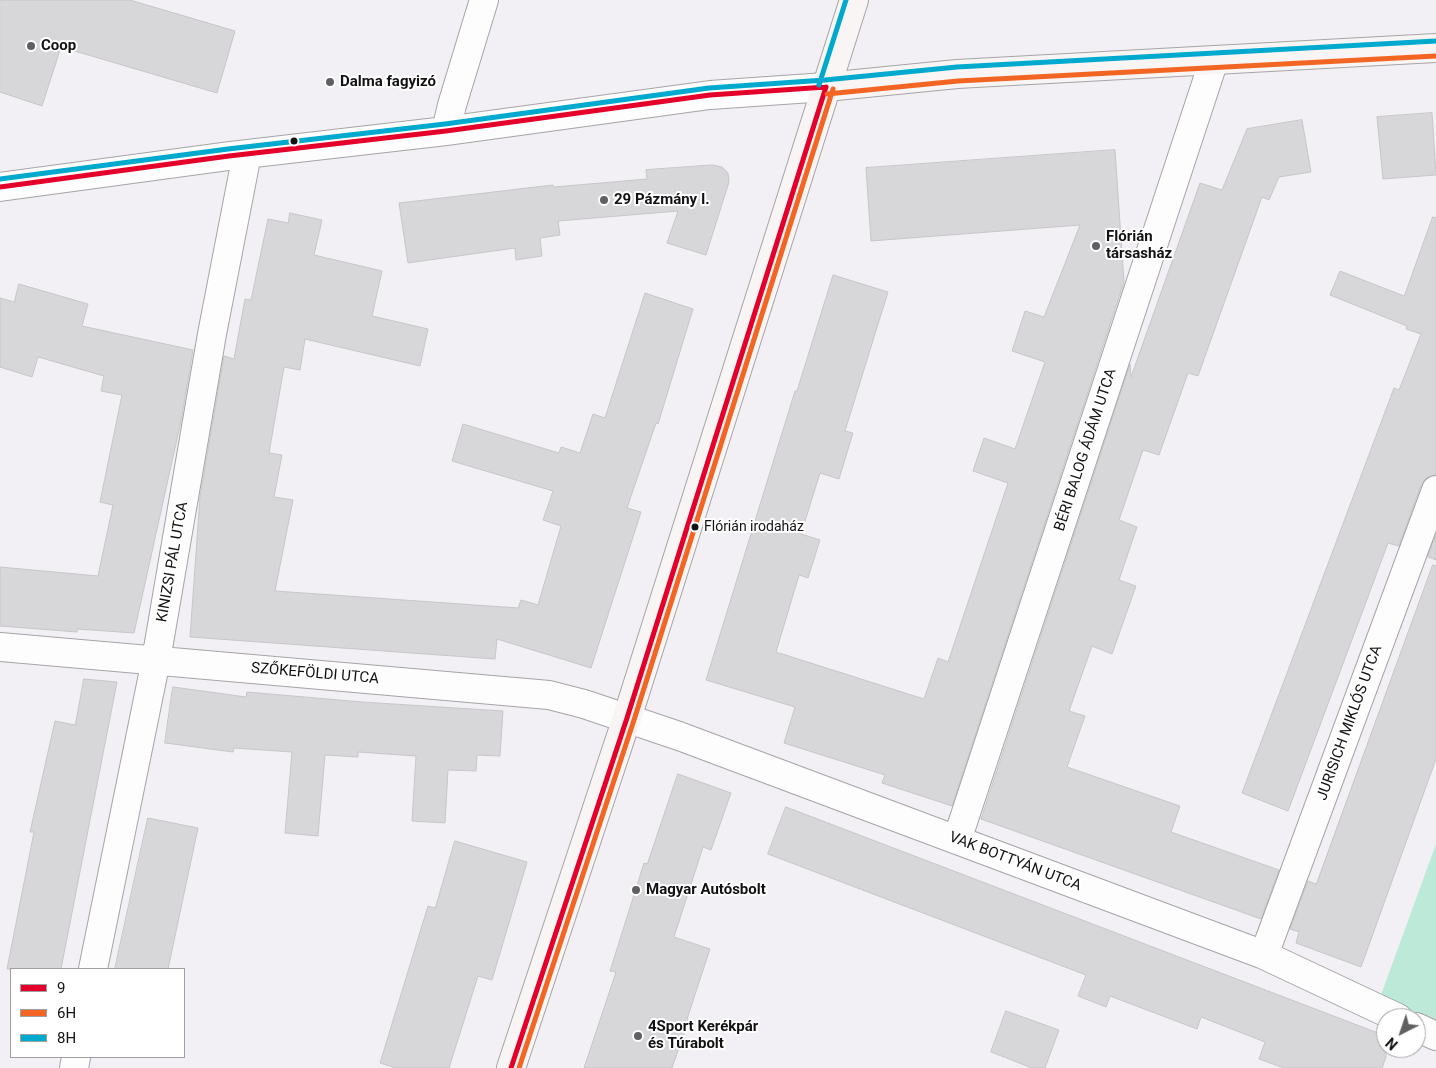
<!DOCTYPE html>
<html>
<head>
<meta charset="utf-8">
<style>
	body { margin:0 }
	#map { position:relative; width:1436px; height:1068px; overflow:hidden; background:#f2f0f4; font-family:Roboto,sans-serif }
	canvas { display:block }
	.legend { position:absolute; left:10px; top:968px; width:175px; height:90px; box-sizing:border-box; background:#fff; border:1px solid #a0a0a1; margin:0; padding:6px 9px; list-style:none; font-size:15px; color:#121113 }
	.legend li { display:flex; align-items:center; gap:10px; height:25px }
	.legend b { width:25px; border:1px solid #a0a0a1 }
	.north { position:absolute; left:1376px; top:1008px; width:50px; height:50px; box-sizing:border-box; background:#fff; border:1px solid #a0a0a1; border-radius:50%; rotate:221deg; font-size:14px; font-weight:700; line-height:20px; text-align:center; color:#121113 }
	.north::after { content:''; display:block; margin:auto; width:18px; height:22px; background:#605f62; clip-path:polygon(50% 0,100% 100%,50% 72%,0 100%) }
</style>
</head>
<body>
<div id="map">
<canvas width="1436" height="1068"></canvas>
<ul class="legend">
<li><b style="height:6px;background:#e4002b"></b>9</li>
<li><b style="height:6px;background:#f26522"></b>6H</li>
<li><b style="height:6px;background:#00a9ce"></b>8H</li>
</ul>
<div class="north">N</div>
</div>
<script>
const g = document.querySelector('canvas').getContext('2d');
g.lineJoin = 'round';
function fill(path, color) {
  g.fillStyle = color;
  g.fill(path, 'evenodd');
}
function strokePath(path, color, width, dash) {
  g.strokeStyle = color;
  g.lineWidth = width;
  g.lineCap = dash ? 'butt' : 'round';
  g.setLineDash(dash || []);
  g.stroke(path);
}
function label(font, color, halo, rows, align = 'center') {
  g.font = font + ' Roboto,sans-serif';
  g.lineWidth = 4;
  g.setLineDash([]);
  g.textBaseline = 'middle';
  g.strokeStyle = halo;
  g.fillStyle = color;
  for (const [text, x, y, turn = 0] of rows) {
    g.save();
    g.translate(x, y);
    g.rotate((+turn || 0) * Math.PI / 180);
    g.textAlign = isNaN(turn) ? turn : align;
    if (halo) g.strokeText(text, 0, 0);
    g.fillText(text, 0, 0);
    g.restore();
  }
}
fill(new Path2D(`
	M 1436,844 L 1436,1026 L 1378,1003 Z`), '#bdead8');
const building = new Path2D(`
	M 0,0 L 130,0 L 235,31 L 217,93 L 61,47 L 42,106 L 0,92 Z
	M 1432,113 L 1436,175 L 1383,179 L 1377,117 Z
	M 1302,120 L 1311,172 L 1279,177 L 1269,200 L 1262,197 L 1198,376 L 1188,373 L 1159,455 L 1143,450 L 1119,520 L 1137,527 L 1119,580 L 1136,586 L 1112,654 L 1092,646 L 1069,711 L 1085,716 L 1067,767 L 1180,806 L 1171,832 L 1279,870 L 1261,919 L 981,819 L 1130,364 L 1131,377 L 1200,183 L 1222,190 L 1247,129 Z
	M 1115,150 L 1124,282 L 952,806 L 882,783 L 885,775 L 784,743 L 795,707 L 706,680 L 795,391 L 797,391 L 833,275 L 888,292 L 845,431 L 853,433 L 839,479 L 820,473 L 801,534 L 820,540 L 808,578 L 799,575 L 776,652 L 924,699 L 938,658 L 948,662 L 1008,483 L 973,471 L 984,438 L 1015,449 L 1045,362 L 1012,351 L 1025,311 L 1044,317 L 1080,225 L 871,241 L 866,168 Z
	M 713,165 L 722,167 L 728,173 L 729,182 L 706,255 L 667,243 L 678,211 L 558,221 L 560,235 L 540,238 L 542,256 L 516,260 L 515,248 L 408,263 L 399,203 L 553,185 L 554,187 L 647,179 L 646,170 Z
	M 290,213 L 322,220 L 314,255 L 382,271 L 372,316 L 428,329 L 420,366 L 305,339 L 300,370 L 284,367 L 269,453 L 282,455 L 274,497 L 293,500 L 275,591 L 518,608 L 521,600 L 538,605 L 561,526 L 543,520 L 553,491 L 452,461 L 463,424 L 559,453 L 561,447 L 580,453 L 593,414 L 605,418 L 645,293 L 693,309 L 658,424 L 656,423 L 627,508 L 641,512 L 591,668 L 497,639 L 495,659 L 190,637 L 200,497 L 224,356 L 234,359 L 245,299 L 251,300 L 268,219 L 288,223 Z
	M 1433,217 L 1436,218 L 1436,475 L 1426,478 L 1421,485 L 1399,546 L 1388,543 L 1288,811 L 1242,793 L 1394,388 L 1399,390 L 1421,334 L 1406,329 L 1407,326 L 1330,295 L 1340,271 L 1404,296 Z
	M 19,284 L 88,304 L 82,326 L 193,350 L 181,421 L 134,633 L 77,629 L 77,632 L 0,626 L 0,567 L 98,576 L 113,505 L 100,502 L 122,395 L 101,391 L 104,376 L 38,357 L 32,377 L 0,367 L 0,298 L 14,302 Z
	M 1436,535 L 1436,560 L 1428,557 Z
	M 1433,565 L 1436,566 L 1436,759 L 1361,967 L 1296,943 L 1299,932 L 1290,929 L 1308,881 L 1316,884 Z
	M 84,679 L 117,682 L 61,969 L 7,969 L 34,832 L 30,832 L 55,721 L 75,725 Z
	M 173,687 L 246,697 L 247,692 L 362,702 L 503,711 L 500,756 L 477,755 L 476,771 L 448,770 L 445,823 L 412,821 L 416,756 L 358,752 L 358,757 L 325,755 L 318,836 L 285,833 L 292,752 L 234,748 L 233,752 L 165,743 Z
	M 678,774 L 731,793 L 711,850 L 703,847 L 674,937 L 710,949 L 687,1019 L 689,1019 L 672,1068 L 584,1068 L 616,972 L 610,971 L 644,863 L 647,864 Z
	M 786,807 L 1386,1036 L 1386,1057 L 1382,1068 L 1284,1068 L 1259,1059 L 1265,1042 L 1201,1017 L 1197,1029 L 1110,996 L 1106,1007 L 1078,996 L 1086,975 L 768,854 Z
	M 148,818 L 198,828 L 168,969 L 115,969 Z
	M 455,841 L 527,862 L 492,980 L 478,976 L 449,1068 L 396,1068 L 380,1063 L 428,906 L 435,908 Z
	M 1006,1011 L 1059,1030 L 1045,1068 L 1032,1068 L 991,1052 Z`);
fill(building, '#d7d6d9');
strokePath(building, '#c6c5c7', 1);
const street = new Path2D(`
	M 446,131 L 452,105 L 484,0
	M 0,187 L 229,156 L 446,131 L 710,95 L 826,87
	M 0,647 L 549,695 L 584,704 L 679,736 L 1264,955 L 1398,1018
	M 957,840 L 1214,60
	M 1264,955 L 1436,490
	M 93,969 L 156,660 L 212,334 L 247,154
	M 1416,1027 L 1436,1036
	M 74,1068 L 76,1057`);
const secondary = new Path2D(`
	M 826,87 L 957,74 L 1436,48
	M 511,1068 L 627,718 L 854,0`);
strokePath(street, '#a5a4a6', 30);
strokePath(secondary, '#a5a4a6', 30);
strokePath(street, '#fdfdfd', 28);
strokePath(secondary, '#f8f5f4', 28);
strokePath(new Path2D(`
	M 0,187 L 229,156 L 446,131 L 710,95 L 826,87
	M 511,1068 L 627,718 L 826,87`), '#e4002b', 5);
strokePath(new Path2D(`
	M 827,94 L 958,81 L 1436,56
	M 519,1068 L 634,720 L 833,89`), '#f26522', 5);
strokePath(new Path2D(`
	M 819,85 L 846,0
	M 0,179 L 228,149 L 445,124 L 709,88 L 825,80 L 957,67 L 1436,41`), '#00a9ce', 5);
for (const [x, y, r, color] of [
	[31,46,5,"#605f62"],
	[330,82,5,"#605f62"],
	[294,141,4.5,"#121113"],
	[604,200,5,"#605f62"],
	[1096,246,5,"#605f62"],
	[695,527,4.5,"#121113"],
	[636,890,5,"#605f62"],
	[638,1036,5,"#605f62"]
]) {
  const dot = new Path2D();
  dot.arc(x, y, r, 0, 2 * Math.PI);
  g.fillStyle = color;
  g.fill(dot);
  strokePath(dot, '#fff', 2);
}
label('14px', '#121113', '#fff', [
	["Flórián irodaház",704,527]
], 'left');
label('bold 15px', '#121113', '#fff', [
	["Coop",41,46],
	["Dalma fagyizó",340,82],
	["29 Pázmány I.",614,200],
	["Flórián",1106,237],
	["társasház",1106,254],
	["Magyar Autósbolt",646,890],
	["4Sport Kerékpár",648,1027],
	["és Túrabolt",648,1044]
], 'left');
label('15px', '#121113', '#fff', [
	["BÉRI BALOG ÁDÁM UTCA",1086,450,-72],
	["KINIZSI PÁL UTCA",173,562,-80],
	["SZŐKEFÖLDI UTCA",315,674,5],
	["JURISICH MIKLÓS UTCA",1350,723,-70],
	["VAK BOTTYÁN UTCA",1015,862,21]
]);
</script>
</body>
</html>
